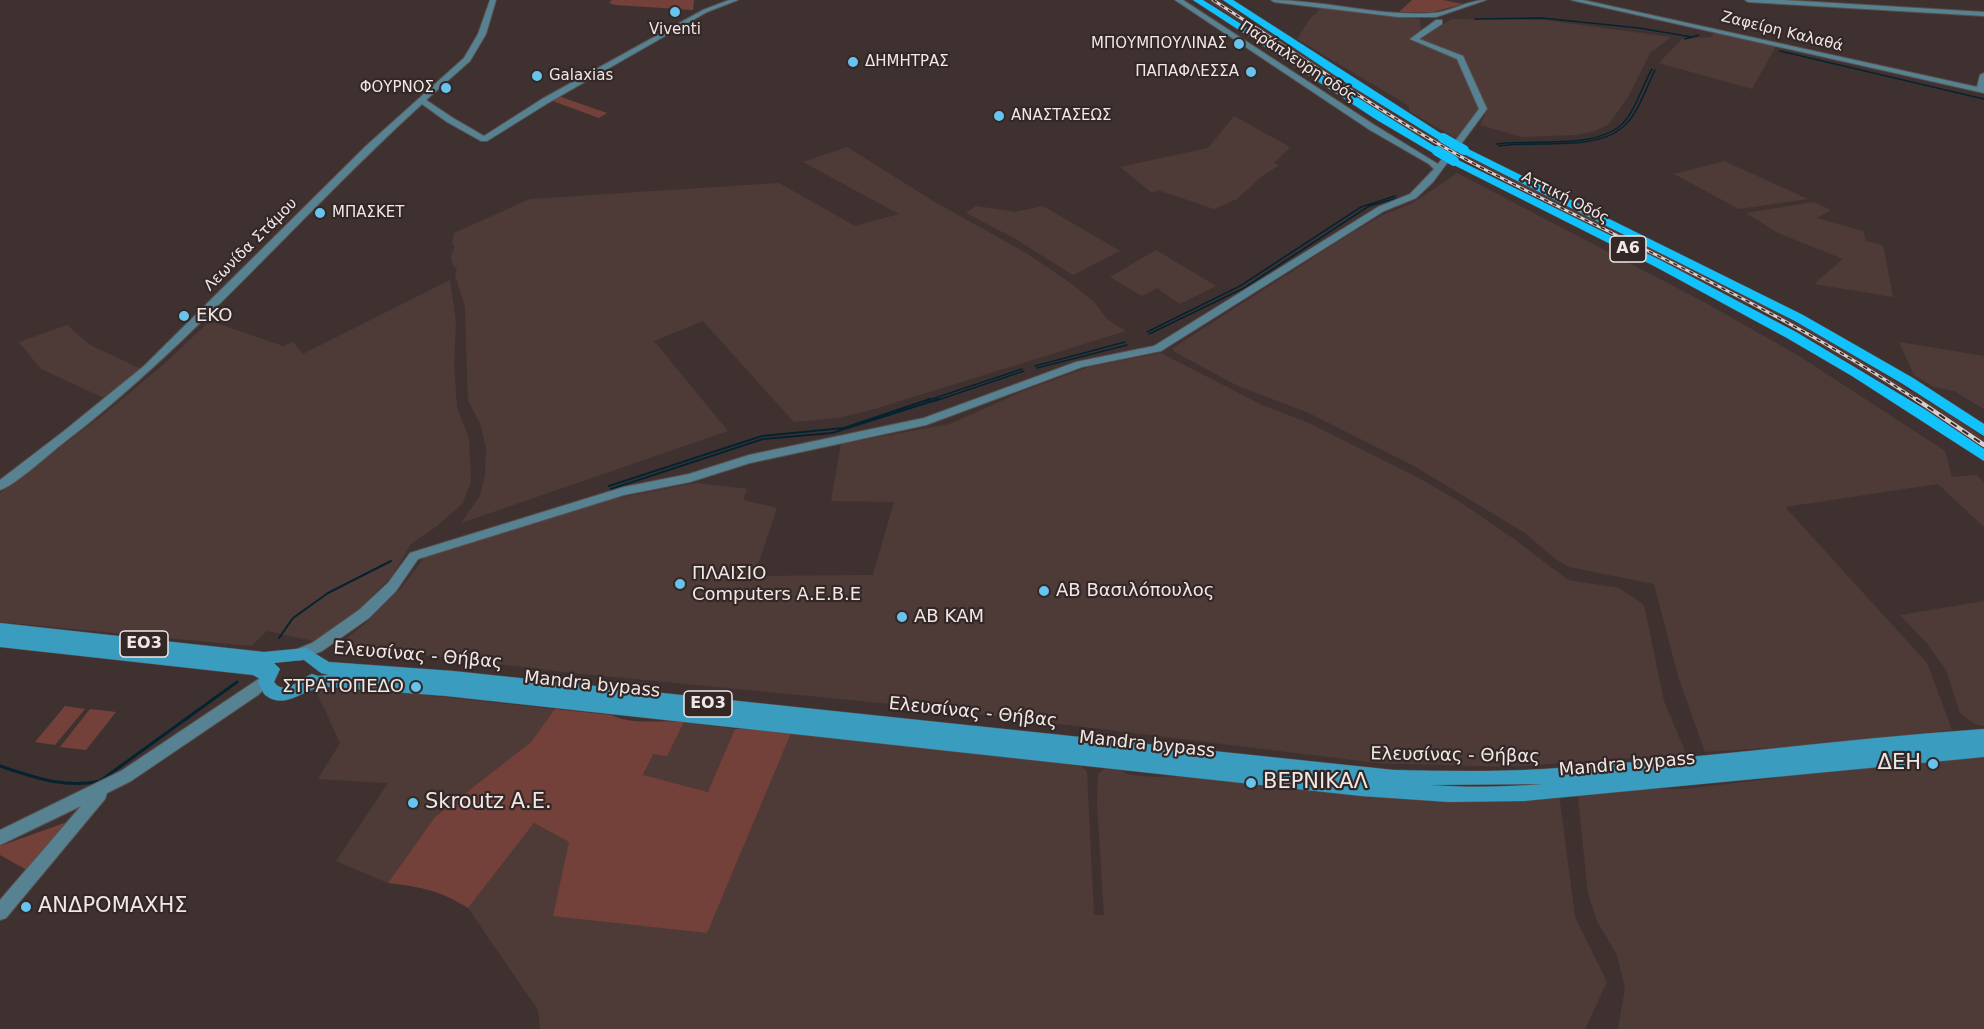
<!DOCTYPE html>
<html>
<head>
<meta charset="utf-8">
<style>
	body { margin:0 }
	canvas { display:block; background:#3f3130 }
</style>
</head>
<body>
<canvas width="1984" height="1029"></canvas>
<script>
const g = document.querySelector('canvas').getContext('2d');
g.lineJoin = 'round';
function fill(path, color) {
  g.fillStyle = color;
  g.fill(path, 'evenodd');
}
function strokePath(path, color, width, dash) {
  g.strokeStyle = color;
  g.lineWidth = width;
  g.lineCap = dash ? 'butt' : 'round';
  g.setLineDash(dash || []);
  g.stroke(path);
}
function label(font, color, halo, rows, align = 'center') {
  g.font = font + ' "DejaVu Sans",sans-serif';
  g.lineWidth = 4.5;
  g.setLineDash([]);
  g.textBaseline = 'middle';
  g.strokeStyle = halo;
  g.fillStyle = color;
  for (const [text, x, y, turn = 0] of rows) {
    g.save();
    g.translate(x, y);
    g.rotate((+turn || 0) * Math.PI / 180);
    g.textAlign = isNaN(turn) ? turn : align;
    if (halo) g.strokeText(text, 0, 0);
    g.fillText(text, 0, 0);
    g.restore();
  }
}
fill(new Path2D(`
	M 1206,0 L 1218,0 L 1397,116 L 1447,145 L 1709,276 L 1821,336 L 1958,420 L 1984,438 L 1984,448 L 1910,398 L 1780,321 L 1424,139 Z
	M 1321,8 L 1420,19 L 1421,32 L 1414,36 L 1412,40 L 1436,48 L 1458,59 L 1480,108 L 1457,139 L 1409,111 L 1409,106 L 1297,39 L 1310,19 Z
	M 1452,19 L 1544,20 L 1671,37 L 1650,53 L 1628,97 L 1609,124 L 1595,131 L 1575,135 L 1522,137 L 1480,125 L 1487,110 L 1463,57 L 1418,39 Z
	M 1715,31 L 1776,46 L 1752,89 L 1659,63 L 1682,39 L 1711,37 Z
	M 1234,116 L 1290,147 L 1274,163 L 1279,165 L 1261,177 L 1237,199 L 1214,209 L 1158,190 L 1152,193 L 1120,167 L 1208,148 Z
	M 847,147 L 933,201 L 1026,253 L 1069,282 L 1093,301 L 1108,320 L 1126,331 L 871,410 L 838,418 L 794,422 L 703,321 L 654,341 L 728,431 L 461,523 L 480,496 L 485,475 L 486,448 L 480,423 L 468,401 L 465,307 L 455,275 L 457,268 L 453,267 L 451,256 L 455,246 L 452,244 L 454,233 L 530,199 L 779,183 L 855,226 L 899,214 L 803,162 Z
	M 1724,161 L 1808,199 L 1739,209 L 1674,174 Z
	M 1457,173 L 1704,302 L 1799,356 L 1945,451 L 1952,477 L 1976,475 L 1984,482 L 1984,527 L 1938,484 L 1785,507 L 1927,663 L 1952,730 L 1843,743 L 1705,752 L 1678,676 L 1654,584 L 1569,567 L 1554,558 L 1525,533 L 1414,466 L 1309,413 L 1238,386 L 1173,351 L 1173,348 L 1350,234 L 1383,215 L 1413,203 Z
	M 1814,202 L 1831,210 L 1817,218 L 1863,231 L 1866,241 L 1883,245 L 1893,297 L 1814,284 L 1843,259 L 1778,233 L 1746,213 Z
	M 976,206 L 1015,212 L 1043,206 L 1120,251 L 1073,275 L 1014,238 L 966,213 Z
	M 1156,250 L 1216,286 L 1180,304 L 1157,288 L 1142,296 L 1110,277 Z
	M 450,280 L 456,324 L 454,365 L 457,407 L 469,439 L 471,482 L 463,503 L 437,526 L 411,544 L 392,576 L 358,610 L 318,642 L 267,631 L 251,646 L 0,622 L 0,493 L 108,411 L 165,363 L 210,321 L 283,346 L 293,342 L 303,354 Z
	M 67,325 L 90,345 L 141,369 L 106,399 L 41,369 L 19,342 Z
	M 1899,342 L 1984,356 L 1984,409 L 1954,391 L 1934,387 L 1914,375 Z
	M 1161,353 L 1262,405 L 1309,423 L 1417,477 L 1460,502 L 1514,539 L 1568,580 L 1619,588 L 1644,605 L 1664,701 L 1686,754 L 1508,767 L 1377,763 L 922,707 L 573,673 L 338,645 L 367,622 L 403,586 L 426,555 L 597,502 L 696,483 L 747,489 L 743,500 L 777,508 L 754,576 L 873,575 L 894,502 L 831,501 L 841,444 L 950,424 L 1021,392 L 1089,367 Z
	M 1984,601 L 1984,726 L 1975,724 L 1960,713 L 1946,670 L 1926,642 L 1900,615 Z
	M 349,687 L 555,709 L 531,742 L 435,817 L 388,883 L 336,861 L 388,783 L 318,779 L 340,743 L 316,691 Z
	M 684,722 L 735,729 L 709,792 L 643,776 L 653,753 L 667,755 Z
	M 793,728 L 1081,766 L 1087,772 L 1094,915 L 1104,915 L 1097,802 L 1098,774 L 1106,768 L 1115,768 L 1130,775 L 1158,777 L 1180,776 L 1413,799 L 1559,794 L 1575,917 L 1607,982 L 1585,1029 L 540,1029 L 538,1010 L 468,908 L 534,823 L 569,842 L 554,916 Z
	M 1984,758 L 1984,1029 L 1618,1029 L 1625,988 L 1617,955 L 1597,921 L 1588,894 L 1577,789 L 1685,789 L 1776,778 L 1827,762 Z`), '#4e3b38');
fill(new Path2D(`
	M 612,0 L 694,0 L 693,10 L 616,5 L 609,3 Z
	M 1412,0 L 1443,0 L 1463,4 L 1433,12 L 1399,12 Z
	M 558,96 L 607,113 L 599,118 L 550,100 Z
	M 65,706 L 85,709 L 55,745 L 35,742 Z
	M 90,709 L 116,712 L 86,750 L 60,747 Z
	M 555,709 L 611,715 C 634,726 659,719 684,722 L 667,756 L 653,754 L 643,775 L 708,792 L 735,729 L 793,728 L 707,933 L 553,916 L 569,842 L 534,823 L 468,908 C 439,890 421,887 388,883 L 435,817 L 531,742 Z
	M 67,822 L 27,870 L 0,855 L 0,846 Z`), '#74413a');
strokePath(new Path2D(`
	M 1475,19 L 1542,18 L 1639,28 L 1692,37
	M 1685,39 L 1699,35
	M 1780,51 L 1984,99
	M 1496,144 C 1531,139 1592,149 1620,126 C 1635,113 1642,86 1652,69
	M 1499,146 C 1535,140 1594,152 1623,127 C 1638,114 1646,88 1655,70
	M 1147,332 L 1240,286 L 1361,207 L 1395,196
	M 1149,334 L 1244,288 L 1369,206 L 1397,198
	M 1035,366 L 1125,342
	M 1037,368 L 1127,345
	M 926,401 L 1022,369
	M 935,401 L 1024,371`), '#05232f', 1.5);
strokePath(new Path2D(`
	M 609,486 L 762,436 L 844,428 L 930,399
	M 611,489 L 763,439 L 832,433 L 939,399
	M 279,638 L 293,618 L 328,593 L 391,561`), '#05232f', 2);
strokePath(new Path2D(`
	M 0,766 C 33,777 65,789 100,781 L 237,682`), '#05232f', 3);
const secondary = new Path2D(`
	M 490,0 L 496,0 L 486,34 L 470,61 L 426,100 L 453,118 L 484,136 L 542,99 L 703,10 L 729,0 L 738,0 L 707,12 L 548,103 L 487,141 L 481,141 L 447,122 L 422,104 C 300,215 193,344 62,444 C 48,455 14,486 0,490 L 0,480 L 64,431 L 144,366 L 366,146 L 464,58 L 478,34 Z
	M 1175,0 L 1183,0 L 1376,126 L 1438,164 L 1479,109 L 1457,59 L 1410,39 L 1436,20 L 1442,20 L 1442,24 L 1419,39 L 1463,56 L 1487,109 L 1433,182 L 1416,198 L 1384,211 L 1161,351 L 1082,367 L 926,425 L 750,463 L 690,482 L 624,495 L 418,559 L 396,591 L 369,618 L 322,651 L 300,660 L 295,658 L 293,654 L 295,650 L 312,643 L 359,610 L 388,583 L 410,553 L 624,487 L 689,474 L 749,455 L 924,418 L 1076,362 L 1154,346 L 1378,207 L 1410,194 L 1434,169 L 1429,164 L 1370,130 Z
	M 1271,0 C 1325,0 1379,17 1433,13 C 1451,12 1467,0 1486,0 L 1436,17 L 1398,17 L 1274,2 Z
	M 1571,0 L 1583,0 L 1977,87 L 1980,75 L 1984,73 L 1984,93 Z
	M 1745,0 L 1783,0 L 1984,12 L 1984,16 L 1748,2 Z
	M 266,674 L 271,676 L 273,680 L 258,695 L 131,781 L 107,793 L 105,799 L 6,918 L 0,920 L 0,900 L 81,806 L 0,845 L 0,830 L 121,771 Z`);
const primary = new Path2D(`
	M 0,623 L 264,652 L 306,648 L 329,662 L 453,671 L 1394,770 C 1444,771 1494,772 1544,769 C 1691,760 1837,739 1984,729 L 1984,757 L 1524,801 L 1449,802 L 1361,796 L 446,696 L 329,687 C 323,688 315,688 309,691 C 293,698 279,707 264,694 L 258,682 L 260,679 L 253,675 L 0,647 ZM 304,660 L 321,673 L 329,675 L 318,676 L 312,674 C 300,678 285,697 274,682 L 280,669 L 274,663 ZM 1542,784 C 1505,787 1468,788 1431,785 Z`);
const highway = new Path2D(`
	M 1193,0 L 1203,0 L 1442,151 L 1433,153 L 1377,120 Z
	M 1223,0 L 1233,0 L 1448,138 L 1439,140 L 1348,84 Z
	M 1464,147 L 1803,315 L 1913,378 L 1984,424 L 1984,436 L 1903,384 L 1795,321 L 1460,152 L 1459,150 Z
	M 1454,158 L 1662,261 L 1796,332 L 1926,410 L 1984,449 L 1984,461 L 1852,376 L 1787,338 L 1654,266 L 1450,163 L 1450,159 Z`);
strokePath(secondary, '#5a4f4e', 2);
strokePath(primary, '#5a4f4e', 1);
strokePath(highway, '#5a4f4e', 1);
fill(secondary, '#578292');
fill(primary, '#3a9dc0');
fill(highway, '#12c2fd');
const railFar1 = new Path2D(`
	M 1213,0 C 1302,57 1389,119 1482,168 C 1629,244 1780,309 1918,401`);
const rail = new Path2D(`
	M 1916,399 L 1984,445`);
strokePath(railFar1, '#d9cfce', 3);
strokePath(rail, '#d9cfce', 4.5);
strokePath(railFar1, '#342826', 1.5, [4.5]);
strokePath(rail, '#342826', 2, [7]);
const highwayBridge = new Path2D(`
	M 1443,138 L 1464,150
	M 1437,151 L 1454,161`);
strokePath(highwayBridge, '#5a4f4e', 10, []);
strokePath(highwayBridge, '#12c2fd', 10);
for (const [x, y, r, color] of [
	[675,12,6,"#66c4ef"],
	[1239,44,6,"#66c4ef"],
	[853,62,6,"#66c4ef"],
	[1251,72,6,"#66c4ef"],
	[537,76,6,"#66c4ef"],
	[446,88,6,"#66c4ef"],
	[999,116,6,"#66c4ef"],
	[320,213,6,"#66c4ef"],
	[184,316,6,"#66c4ef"],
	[680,584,6,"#66c4ef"],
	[1044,591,6,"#66c4ef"],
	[902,617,6,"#66c4ef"],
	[416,687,6,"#66c4ef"],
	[1933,764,6,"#66c4ef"],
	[1251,783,6,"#66c4ef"],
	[413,803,6,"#66c4ef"],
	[26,907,6,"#66c4ef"]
]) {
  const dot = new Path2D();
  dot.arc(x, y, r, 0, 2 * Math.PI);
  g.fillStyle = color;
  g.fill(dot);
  strokePath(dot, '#342826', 2);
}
label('15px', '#f0e7e6', '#342826', [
	["Viventi",675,30,"center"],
	["ΜΠΟΥΜΠΟΥΛΙΝΑΣ",1227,44,"right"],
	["ΔΗΜΗΤΡΑΣ",865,62],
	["ΠΑΠΑΦΛΕΣΣΑ",1239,72,"right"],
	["Galaxias",549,76],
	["ΦΟΥΡΝΟΣ",434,88,"right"],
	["ΑΝΑΣΤΑΣΕΩΣ",1011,116],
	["ΜΠΑΣΚΕΤ",332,213]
], 'left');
label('15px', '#f0e7e6', '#342826', [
	["Ζαφείρη Καλαθά",1782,32,14],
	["Παράπλευρη οδός",1298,62,33],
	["Αττική Οδός",1565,198,27],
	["Λεωνίδα Στάμου",251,245,-45]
]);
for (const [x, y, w] of [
	[1628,249,36],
	[144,644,48],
	[708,704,48]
]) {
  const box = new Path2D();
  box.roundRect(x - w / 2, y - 13, w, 26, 4.5);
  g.fillStyle = '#342826';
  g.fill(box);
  strokePath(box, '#f0e7e6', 1.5);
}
label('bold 16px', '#f0e7e6', null, [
	["Α6",1628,249],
	["ΕΟ3",144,644],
	["ΕΟ3",708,704]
]);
label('18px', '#f0e7e6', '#342826', [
	["EKO",196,316],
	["ΠΛΑΙΣΙΟ",692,574],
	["Computers Α.Ε.Β.Ε",692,595],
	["ΑΒ Βασιλόπουλος",1056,591],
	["ΑΒ ΚΑΜ",914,617],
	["ΣΤΡΑΤΟΠΕΔΟ",404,687,"right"]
], 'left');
label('18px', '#f0e7e6', '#342826', [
	["Ελευσίνας - Θήβας",418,656,5],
	["Mandra bypass",592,685,6],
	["Ελευσίνας - Θήβας",973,713,6],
	["Mandra bypass",1147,745,6],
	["Ελευσίνας - Θήβας",1455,756,1],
	["Mandra bypass",1627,765,-5]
]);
label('21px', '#f0e7e6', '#342826', [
	["ΔΕΗ",1921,764,"right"],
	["ΒΕΡΝΙΚΑΛ",1263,783],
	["Skroutz Α.Ε.",425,803],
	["ΑΝΔΡΟΜΑΧΗΣ",38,907]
], 'left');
</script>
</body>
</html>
